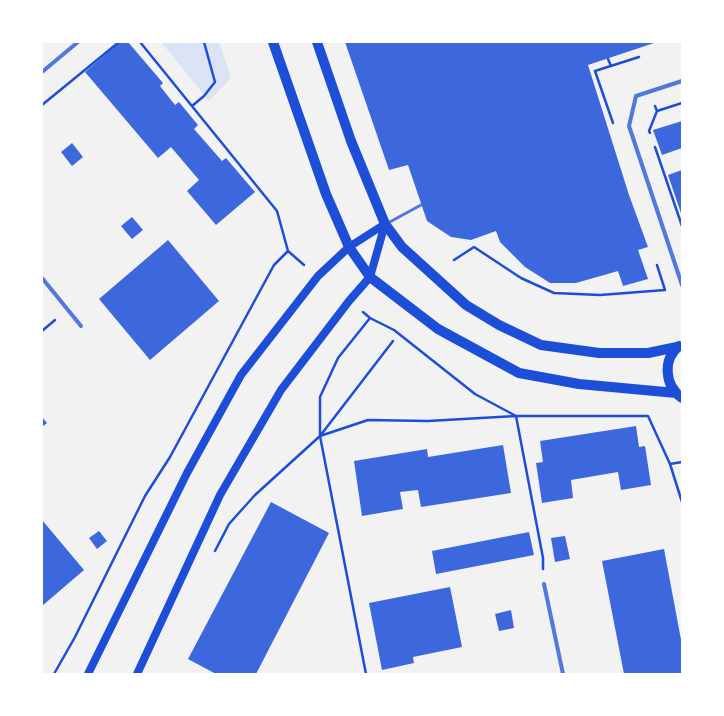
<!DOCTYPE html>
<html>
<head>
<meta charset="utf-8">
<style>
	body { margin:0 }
	#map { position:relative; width:724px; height:716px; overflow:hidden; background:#f2f2f2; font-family:"DM Sans",sans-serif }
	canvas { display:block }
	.frame { position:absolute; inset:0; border:43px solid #fff; pointer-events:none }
</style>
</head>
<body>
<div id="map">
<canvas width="724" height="716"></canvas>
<div class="frame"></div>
</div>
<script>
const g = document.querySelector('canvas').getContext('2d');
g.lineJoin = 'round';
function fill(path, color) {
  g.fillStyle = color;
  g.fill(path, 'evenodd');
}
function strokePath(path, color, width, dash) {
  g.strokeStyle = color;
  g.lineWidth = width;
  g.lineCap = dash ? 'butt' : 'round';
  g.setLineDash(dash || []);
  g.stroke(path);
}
fill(new Path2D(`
	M 161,42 L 219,42 L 231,78 L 209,101 Z`), '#dbe4f7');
fill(new Path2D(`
	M 120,42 L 128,42 L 163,83 L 160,86 L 175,105 L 179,102 L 198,125 L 194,129 L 222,161 L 226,158 L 255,192 L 216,225 L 187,191 L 199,180 L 171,147 L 158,158 L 85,72 Z
	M 345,42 L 657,42 L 588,65 L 629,195 L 648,247 L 638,250 L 648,279 L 623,286 L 618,271 L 576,283 L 550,283 L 525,267 L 500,242 L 496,231 L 471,240 L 451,237 L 427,221 L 408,165 L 389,170 Z
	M 682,121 L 682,148 L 662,155 L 653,130 Z
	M 72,143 L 83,157 L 72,166 L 61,152 Z
	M 682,170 L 682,216 L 668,175 Z
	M 132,217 L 143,230 L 132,239 L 121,226 Z
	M 168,240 L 219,301 L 150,360 L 99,299 Z
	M 42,417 L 47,423 L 42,427 Z
	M 636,426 L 639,447 L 645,446 L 651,485 L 621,490 L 618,472 L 571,480 L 573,498 L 542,503 L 536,463 L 543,462 L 540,441 Z
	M 503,445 L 511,493 L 421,507 L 418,490 L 400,492 L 403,509 L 362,516 L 354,461 L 427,449 L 428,457 Z
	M 271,502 L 329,533 L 256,674 L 216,674 L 188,659 Z
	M 42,520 L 84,570 L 42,606 Z
	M 99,531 L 107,541 L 97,549 L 89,538 Z
	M 529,532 L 534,555 L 436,574 L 432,551 Z
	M 565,536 L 570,559 L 555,562 L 551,538 Z
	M 664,549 L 682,645 L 682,674 L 624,674 L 602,561 Z
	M 450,587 L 462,647 L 413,657 L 414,663 L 382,670 L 369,603 Z
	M 511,610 L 514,628 L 499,631 L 495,614 Z`), '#3d67dc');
strokePath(new Path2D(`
	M 140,42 L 277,211 L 288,251
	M 608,59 L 611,66
	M 42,105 L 119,42
	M 192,106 L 204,96 L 215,82 L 204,42
	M 657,111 L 682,103
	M 613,123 L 595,71 L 639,57
	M 650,133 L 649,131 L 657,111 L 655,106
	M 655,147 L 682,226
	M 288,251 L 304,265
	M 454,260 L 474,247 L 521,278 L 554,293 L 600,295 L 665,290
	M 657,265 L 665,290
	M 363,312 L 370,318 L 394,330 L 475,394 L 516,416 L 648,416 L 670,464 L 682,462
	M 370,318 L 338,358 L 320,397 L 320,436 L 393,341
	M 42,331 L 55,320
	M 320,436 L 366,674
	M 670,464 L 682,502
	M 215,551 L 229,524 L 255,495 L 320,436 L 368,420 L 428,421 L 516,416 L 543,558 L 543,569
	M 54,674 L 75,637 L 145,496 L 170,457 L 274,265 L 288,251`), '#1d4ed8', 2.5);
strokePath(new Path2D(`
	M 386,224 L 421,205`), '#5277de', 3);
strokePath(new Path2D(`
	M 42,72 L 78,42
	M 682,81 L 636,96 L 629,126 L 682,285
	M 42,278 L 81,326
	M 544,584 L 563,674`), '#5277de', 4);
strokePath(new Path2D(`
	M 88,674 L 187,473 L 241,375 L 318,276 L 349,247 L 385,224
	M 137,674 L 220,495 L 281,390 L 349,301 L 370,277 L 385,224`), '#1d4ed8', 8);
strokePath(new Path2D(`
	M 273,42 L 326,194 L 349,247 L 370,277 L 438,329 L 519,373 L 579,384 L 676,393
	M 317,42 L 351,141 L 385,224 L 402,247 L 466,305 L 499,325 L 541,345 L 599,353 L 648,353 L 677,347
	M 679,346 C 662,360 665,386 682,398`), '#1d4ed8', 10);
</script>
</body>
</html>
